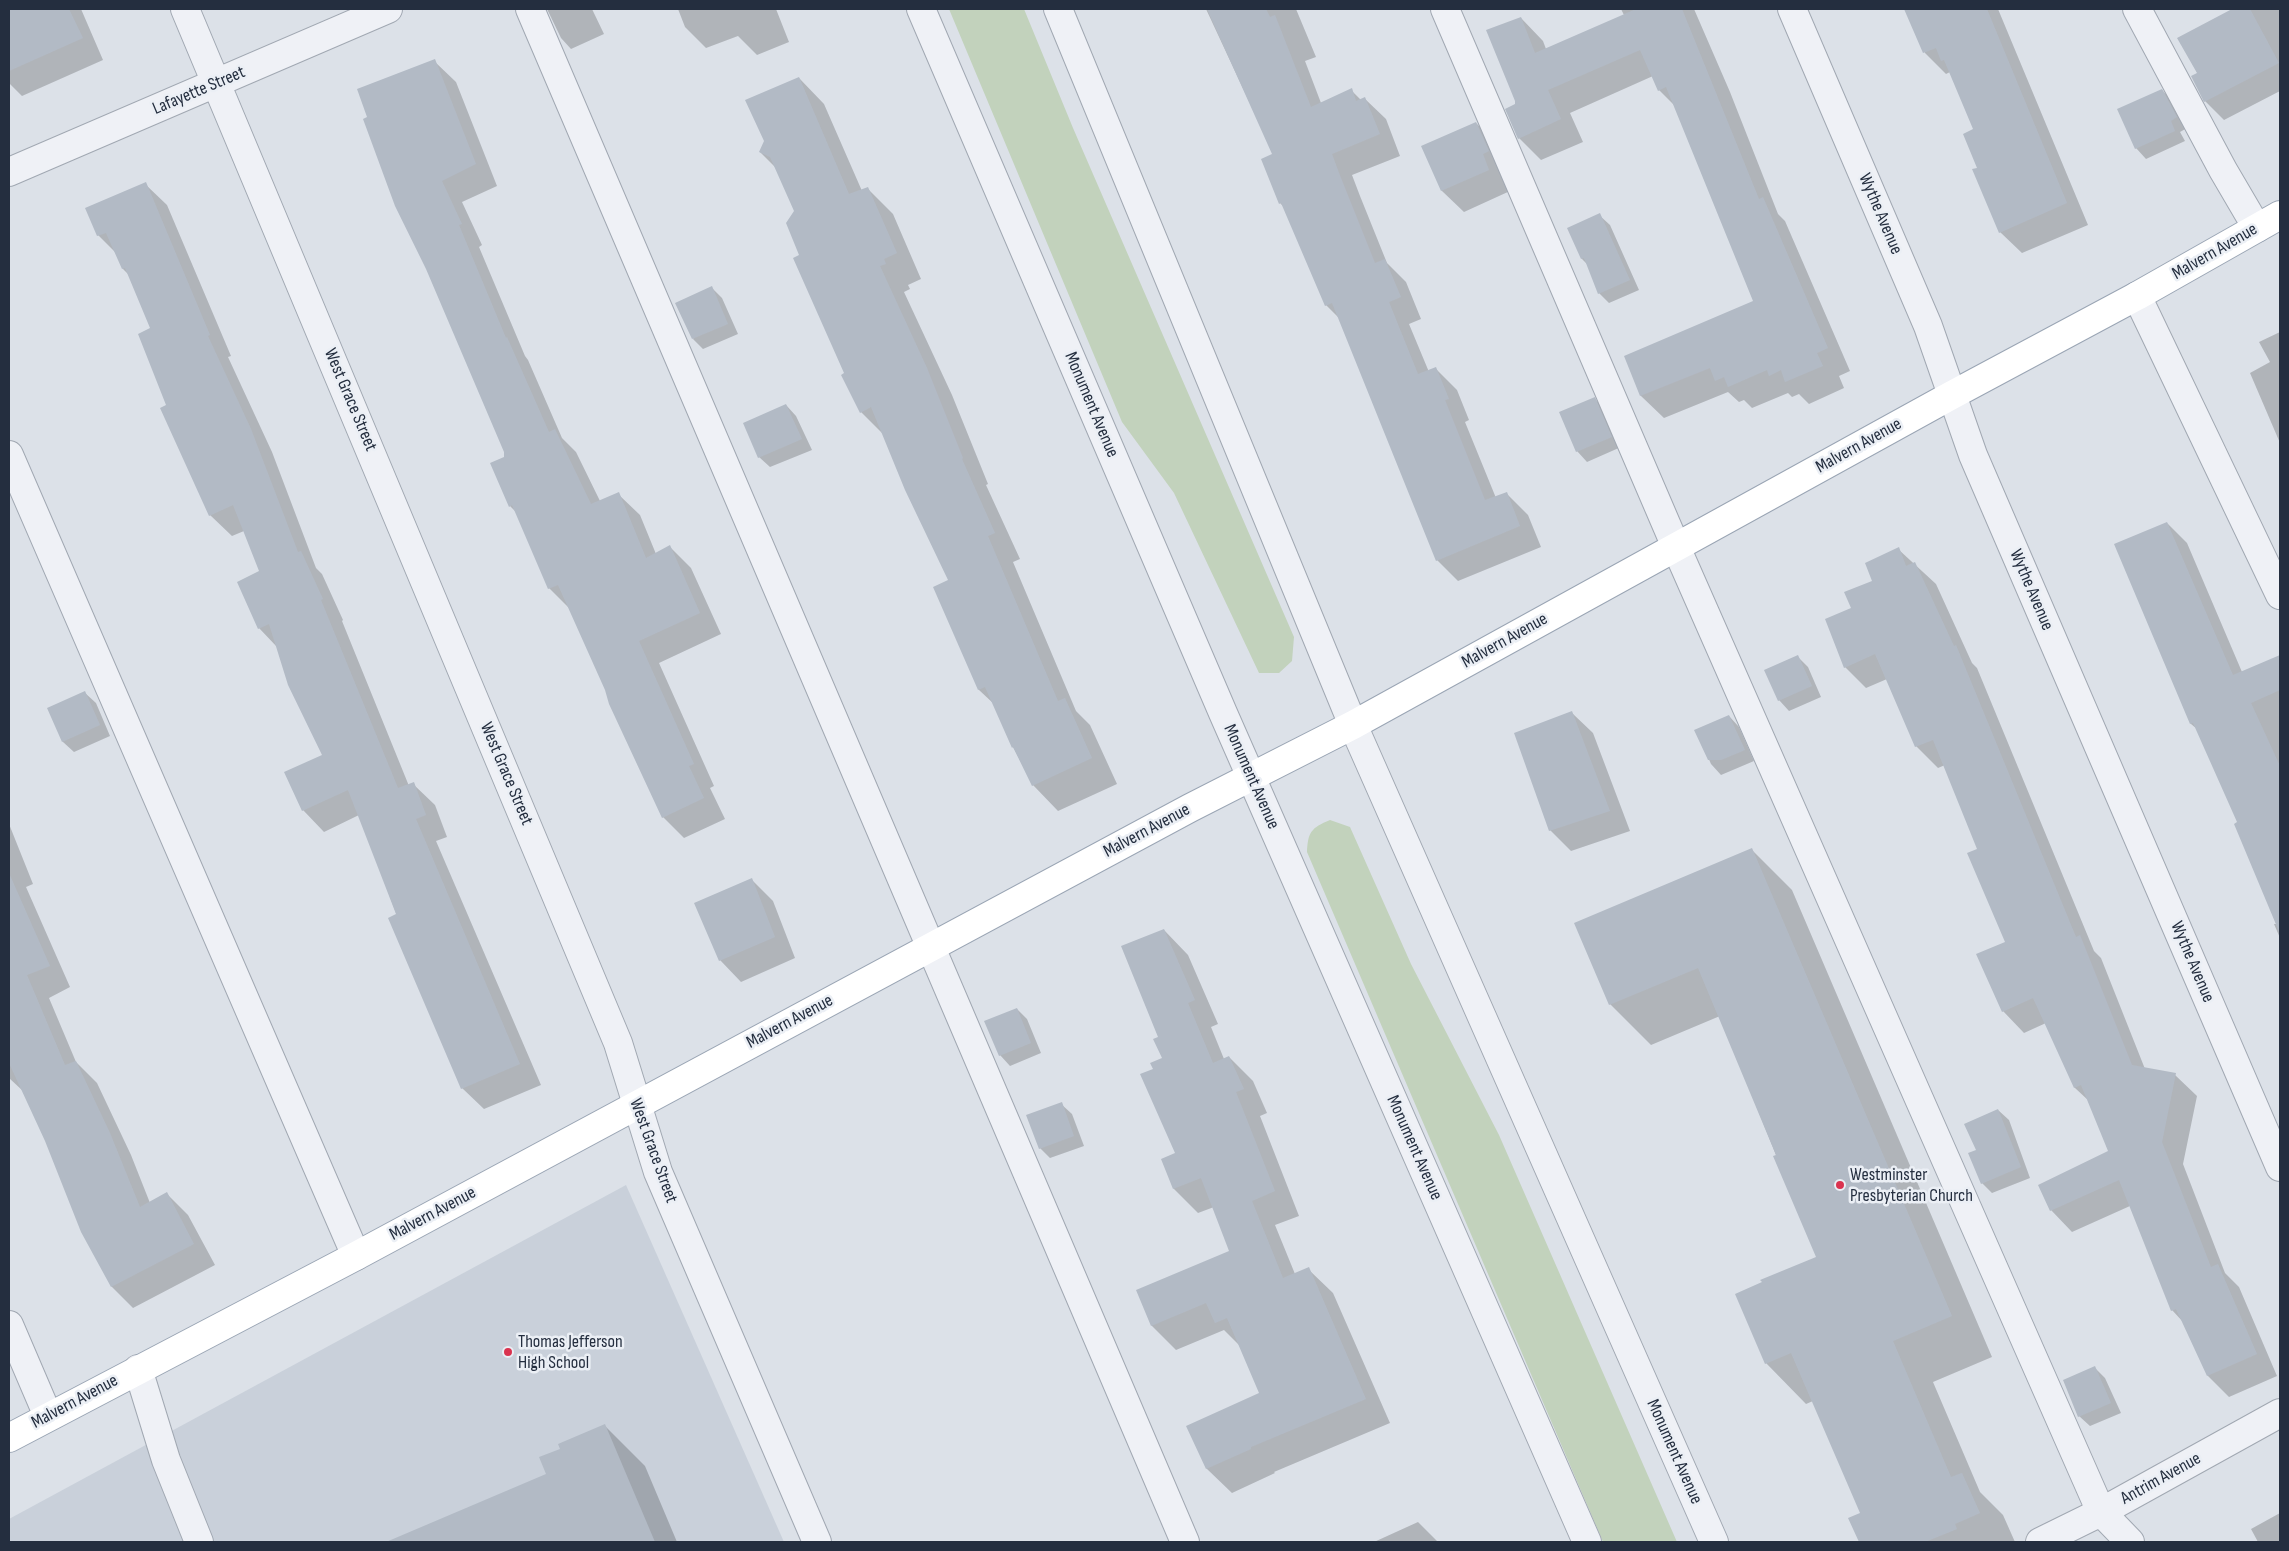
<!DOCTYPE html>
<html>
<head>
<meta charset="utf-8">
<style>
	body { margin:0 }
	#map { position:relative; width:2289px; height:1551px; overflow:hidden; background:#dce1e8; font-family:"Sofia Sans Condensed",sans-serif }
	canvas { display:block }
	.frame { position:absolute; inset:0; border:10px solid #242e3f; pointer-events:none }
</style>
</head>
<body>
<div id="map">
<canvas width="2289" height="1551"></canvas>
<div class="frame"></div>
</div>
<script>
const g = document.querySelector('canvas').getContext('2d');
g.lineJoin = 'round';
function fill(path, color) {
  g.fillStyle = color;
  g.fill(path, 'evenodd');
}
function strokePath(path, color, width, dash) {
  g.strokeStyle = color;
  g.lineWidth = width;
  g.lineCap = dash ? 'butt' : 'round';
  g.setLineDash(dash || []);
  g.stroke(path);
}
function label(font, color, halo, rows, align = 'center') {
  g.font = font + ' "Sofia Sans Condensed",sans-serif';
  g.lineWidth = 5;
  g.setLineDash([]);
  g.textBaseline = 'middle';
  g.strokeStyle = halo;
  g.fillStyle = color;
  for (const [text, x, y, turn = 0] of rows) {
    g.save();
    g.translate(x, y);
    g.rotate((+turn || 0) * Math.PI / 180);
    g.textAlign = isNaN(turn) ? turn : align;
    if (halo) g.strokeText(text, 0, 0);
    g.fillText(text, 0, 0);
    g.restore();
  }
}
fill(new Path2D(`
	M 626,1185 L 784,1542 L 9,1542 L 9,1519 Z`), '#c9d0da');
fill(new Path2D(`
	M 949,9 L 1024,9 L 1073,128 L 1294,637 L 1292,661 L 1279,673 L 1259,673 L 1174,493 L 1122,422 Z
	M 1330,820 L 1350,827 L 1411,964 L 1499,1135 L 1677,1542 L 1603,1542 L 1307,852 C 1308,832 1311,828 1330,820 Z`), '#c2d2bc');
fill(new Path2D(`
	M 9,9 L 81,9 L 103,60 L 22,96 L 9,83 Z
	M 547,9 L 592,9 L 604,34 L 571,49 L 561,38 Z
	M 678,9 L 776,9 L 789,42 L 757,55 L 738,36 L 706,48 L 685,27 Z
	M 1206,9 L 1296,9 L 1316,57 L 1305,61 L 1321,103 L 1351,90 L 1361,100 L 1364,98 L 1386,119 L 1400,156 L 1352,175 L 1360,196 L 1387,263 L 1406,282 L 1421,319 L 1409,324 L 1429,372 L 1436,369 L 1457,390 L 1469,420 L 1465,422 L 1496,498 L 1506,493 L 1528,515 L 1541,547 L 1458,581 L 1437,560 L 1340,319 L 1326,305 L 1284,207 L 1280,203 L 1274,155 Z
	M 1621,9 L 1694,9 L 1730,92 L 1778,214 L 1785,221 L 1850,371 L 1839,376 L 1844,388 L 1809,404 L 1799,394 L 1792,397 L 1788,393 L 1752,408 L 1744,400 L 1739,402 L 1728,392 L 1664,418 L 1641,396 L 1626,357 L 1755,302 L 1676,107 L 1659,90 L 1653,76 L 1570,113 L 1583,142 L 1541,160 L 1519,138 L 1517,105 L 1521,18 L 1543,41 L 1546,49 L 1624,15 Z
	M 1906,9 L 1998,9 L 2088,225 L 2022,253 L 2000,232 L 1978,168 L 1975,130 L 1950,72 L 1946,74 L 1925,53 Z
	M 2234,9 L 2280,9 L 2280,91 L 2224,120 L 2205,101 L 2198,74 L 2179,39 Z
	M 434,61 L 456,82 L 497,186 L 462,202 L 482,245 L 479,247 L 525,356 L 528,360 L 562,438 L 576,452 L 600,501 L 618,494 L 640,515 L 656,554 L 670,547 L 691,568 L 721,634 L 659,663 L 714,786 L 710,788 L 725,819 L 684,838 L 663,817 L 571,610 L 549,588 L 516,512 L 510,506 L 505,451 L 427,268 Z
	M 799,78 L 824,104 L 862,191 L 867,188 L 893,214 L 921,279 L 908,285 L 910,289 L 904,292 L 952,395 L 988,484 L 986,485 L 1020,559 L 1013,562 L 1076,711 L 1090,725 L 1117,784 L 1058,811 L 1033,785 L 1013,747 L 994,704 L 979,690 L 935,587 L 950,581 L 883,434 L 861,412 L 801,256 L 795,211 L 776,168 L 760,152 Z
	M 2162,90 L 2172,101 L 2187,128 L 2180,132 L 2185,141 L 2146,159 L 2136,148 Z
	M 1476,123 L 1497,144 L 1510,191 L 1464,212 L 1442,191 L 1423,147 Z
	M 145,184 L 167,205 L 231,356 L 228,357 L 272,452 L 316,568 L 322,574 L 343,620 L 342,621 L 409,786 L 413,784 L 435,805 L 447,837 L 436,841 L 541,1085 L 484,1109 L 462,1088 L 359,815 L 324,832 L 303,810 L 323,755 L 277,647 L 259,628 L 260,571 L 244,531 L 232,536 L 210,515 L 167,406 L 152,329 L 129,275 L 123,269 L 117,254 L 98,235 Z
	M 1599,215 L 1610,225 L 1639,290 L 1609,303 L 1599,293 L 1587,264 L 1582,259 L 1569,229 Z
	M 712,288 L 722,298 L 738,334 L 703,349 L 693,339 Z
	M 2280,332 L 2280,443 L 2250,373 L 2270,362 L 2259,342 Z
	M 1594,398 L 1605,409 L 1621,447 L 1587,462 L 1577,451 Z
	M 786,405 L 796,416 L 812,450 L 770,467 L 759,457 Z
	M 2167,523 L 2187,543 L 2242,672 L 2280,656 L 2280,938 L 2274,924 L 2277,924 L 2239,823 L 2197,729 L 2191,724 Z
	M 1898,549 L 1936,584 L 1972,663 L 1977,668 L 2094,951 L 2101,958 L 2145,1069 L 2175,1075 L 2197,1096 L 2183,1164 L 2225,1273 L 2239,1287 L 2277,1376 L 2229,1397 L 2208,1376 L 2184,1323 L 2172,1310 L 2130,1206 L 2072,1232 L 2051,1210 L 2109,1152 L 2089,1101 L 2075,1088 L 2046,1023 L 2024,1033 L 2003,1011 L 2007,942 L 1979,850 L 1945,765 L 1938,768 L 1916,746 L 1887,679 L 1866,688 L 1845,667 L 1853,609 Z
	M 1798,657 L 1808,667 L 1821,697 L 1789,711 L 1779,700 Z
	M 85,693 L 96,703 L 110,736 L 74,752 L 63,742 L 49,709 Z
	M 1572,713 L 1593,733 L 1630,831 L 1571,851 L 1550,830 Z
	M 1729,716 L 1739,727 L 1754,761 L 1721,775 L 1711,764 L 1696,730 Z
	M 9,824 L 33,884 L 26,887 L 70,987 L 49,998 L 76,1062 L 97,1083 L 131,1155 L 150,1203 L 167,1194 L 188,1215 L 215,1265 L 133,1308 L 112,1287 L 23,1091 L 9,1078 Z
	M 1751,849 L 1792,890 L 1992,1357 L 1933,1382 L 1980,1492 L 2003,1515 L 2015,1542 L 1860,1542 L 1850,1518 L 1862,1513 L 1813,1401 L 1806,1404 L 1766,1363 L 1817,1257 L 1720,1016 L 1651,1045 L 1610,1004 Z
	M 752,880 L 773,901 L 795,958 L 741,982 L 720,960 Z
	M 1164,930 L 1188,955 L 1218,1024 L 1211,1027 L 1224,1059 L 1229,1057 L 1253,1081 L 1267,1113 L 1260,1116 L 1299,1216 L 1275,1225 L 1295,1274 L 1308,1269 L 1333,1293 L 1390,1423 L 1274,1472 L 1275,1473 L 1232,1493 L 1207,1469 L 1188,1426 L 1261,1393 L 1241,1347 L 1224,1330 L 1176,1350 L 1152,1326 L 1138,1291 L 1231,1252 L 1214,1207 L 1198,1213 L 1174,1189 L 1162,1160 L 1177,1154 L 1154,1070 L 1164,1058 L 1160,1037 Z
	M 1017,1009 L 1027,1019 L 1041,1053 L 1010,1066 L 1000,1055 Z
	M 1061,1104 L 1072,1114 L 1084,1146 L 1050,1158 L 1040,1148 Z
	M 1998,1110 L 2009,1120 L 2030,1178 L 1992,1193 L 1982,1183 L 1978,1150 Z
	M 2095,1368 L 2105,1378 L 2121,1413 L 2090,1426 L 2079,1416 Z
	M 605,1426 L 645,1466 L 677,1542 L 388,1542 L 548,1475 L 562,1449 Z
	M 2280,1513 L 2280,1542 L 2258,1542 L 2251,1529 Z
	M 1418,1522 L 1438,1542 L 1374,1542 Z`), '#0003');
fill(new Path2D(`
	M 9,9 L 69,9 L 83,38 L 9,71 Z
	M 1207,9 L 1266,9 L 1270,17 L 1275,15 L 1311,107 L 1352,88 L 1356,101 L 1365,97 L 1380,134 L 1332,154 L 1339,173 L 1375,263 L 1385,259 L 1401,297 L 1389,302 L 1418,374 L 1436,367 L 1449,399 L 1445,400 L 1485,500 L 1507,492 L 1520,526 L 1436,561 L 1332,303 L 1325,306 L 1281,203 L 1279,204 L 1261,159 L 1272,154 Z
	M 1636,9 L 1682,9 L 1759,199 L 1763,197 L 1828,348 L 1817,353 L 1823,366 L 1785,382 L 1781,370 L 1769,376 L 1767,370 L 1728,387 L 1724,377 L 1715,381 L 1710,368 L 1640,396 L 1624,356 L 1753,301 L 1666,87 L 1658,91 L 1640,50 L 1548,90 L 1561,119 L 1518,139 L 1505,109 L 1515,104 L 1515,101 L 1486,30 L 1521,17 L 1535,53 Z
	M 1904,9 L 1987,9 L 2067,203 L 1999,233 L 1972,169 L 1977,168 L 1963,134 L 1973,129 L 1944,60 L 1941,61 L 1936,48 L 1923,53 Z
	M 2232,9 L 2250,9 L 2279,63 L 2204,102 L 2191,76 L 2197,73 L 2177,38 Z
	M 435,59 L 476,164 L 442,181 L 462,224 L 459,225 L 506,338 L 507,337 L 549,432 L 555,429 L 591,504 L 619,492 L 646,558 L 670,545 L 700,613 L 639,641 L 694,764 L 689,766 L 704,798 L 662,818 L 609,704 L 605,690 L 558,585 L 548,589 L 512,505 L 509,507 L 490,463 L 504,457 L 504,452 L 426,269 L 395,206 L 363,119 L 367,117 L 357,89 Z
	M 799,77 L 849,194 L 868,187 L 897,253 L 884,259 L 886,264 L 880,266 L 927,368 L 963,458 L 962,459 L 995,533 L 988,536 L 1058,701 L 1065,698 L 1092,758 L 1032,786 L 1013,747 L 1012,748 L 985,687 L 978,690 L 933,587 L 948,580 L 905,490 L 871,407 L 860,413 L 841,375 L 844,373 L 793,258 L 799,255 L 786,223 L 794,211 L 770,157 L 759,152 L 764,141 L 745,100 Z
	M 2162,89 L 2177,117 L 2171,121 L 2175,131 L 2135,149 L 2117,109 Z
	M 1476,122 L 1489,151 L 1483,154 L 1489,170 L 1441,191 L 1421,146 Z
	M 146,182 L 210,335 L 208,336 L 251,429 L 298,552 L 301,551 L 323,599 L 321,600 L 398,788 L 414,782 L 426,815 L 416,819 L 520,1064 L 461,1089 L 388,918 L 396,914 L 348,790 L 302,811 L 284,772 L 322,755 L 288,685 L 269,624 L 258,629 L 237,582 L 259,571 L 233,505 L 209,516 L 160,408 L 166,405 L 138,334 L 150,328 L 125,268 L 122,269 L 106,233 L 97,236 L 85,208 Z
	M 1600,213 L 1630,280 L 1598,294 L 1584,258 L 1581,259 L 1567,228 Z
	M 712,286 L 728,324 L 692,339 L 675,303 Z
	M 1595,397 L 1612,437 L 1576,452 L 1559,412 Z
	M 786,404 L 802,439 L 758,458 L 743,423 Z
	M 2167,522 L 2233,675 L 2280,655 L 2280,690 L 2251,703 L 2280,766 L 2280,934 L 2234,824 L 2237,822 L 2193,723 L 2190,724 L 2114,544 Z
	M 1899,547 L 1906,566 L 1915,562 L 1954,646 L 1956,645 L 2076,937 L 2080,935 L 2132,1065 L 2176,1073 L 2162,1142 L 2211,1267 L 2218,1264 L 2257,1354 L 2207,1376 L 2176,1309 L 2171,1311 L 2119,1180 L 2050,1211 L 2038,1185 L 2108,1151 L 2081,1085 L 2074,1088 L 2033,998 L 2002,1012 L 1976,954 L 2005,942 L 1967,853 L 1977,849 L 1933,740 L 1915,747 L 1875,654 L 1844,668 L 1825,619 L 1851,608 L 1844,592 L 1872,581 L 1865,563 Z
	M 1798,655 L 1812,686 L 1778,701 L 1764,670 Z
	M 85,691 L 100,725 L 62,742 L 47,708 Z
	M 1572,711 L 1610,811 L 1549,831 L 1514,733 Z
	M 1729,715 L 1745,750 L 1721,760 L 1708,760 L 1694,730 Z
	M 1752,848 L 1952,1316 L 1893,1341 L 1951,1477 L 1962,1473 L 1980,1513 L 1955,1524 L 1957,1529 L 1925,1542 L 1859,1542 L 1848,1518 L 1860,1513 L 1791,1353 L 1765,1364 L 1735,1294 L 1762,1282 L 1760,1280 L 1816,1257 L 1773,1156 L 1776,1155 L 1698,968 L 1609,1005 L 1574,923 Z
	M 9,873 L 50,966 L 27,975 L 65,1065 L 76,1061 L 110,1133 L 140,1207 L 167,1192 L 194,1244 L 111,1287 L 81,1232 L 45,1141 L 9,1063 Z
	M 752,878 L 775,937 L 719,961 L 694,903 Z
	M 1164,929 L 1195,1000 L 1188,1003 L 1213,1063 L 1229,1056 L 1244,1089 L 1236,1092 L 1275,1191 L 1252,1201 L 1283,1278 L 1309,1267 L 1366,1399 L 1251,1447 L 1251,1449 L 1206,1469 L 1186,1426 L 1259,1393 L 1227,1318 L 1215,1323 L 1206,1303 L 1151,1326 L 1136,1290 L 1229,1251 L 1201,1178 L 1173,1189 L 1161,1159 L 1175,1153 L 1140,1074 L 1153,1069 L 1150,1063 L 1162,1058 L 1153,1039 L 1158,1037 L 1121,946 Z
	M 1017,1008 L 1031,1043 L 999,1056 L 984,1021 Z
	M 1062,1102 L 1074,1136 L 1039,1149 L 1026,1115 Z
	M 1998,1109 L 2021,1167 L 1981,1184 L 1968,1153 L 1976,1150 L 1964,1124 Z
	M 2095,1366 L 2111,1403 L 2078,1417 L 2063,1380 Z
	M 605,1424 L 655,1542 L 386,1542 L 546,1474 L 539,1457 L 560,1449 L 558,1444 Z`), '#b2bac5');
const minor = new Path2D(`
	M 185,9 L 618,1043 L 658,1172 L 817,1542
	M 530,9 L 1185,1542
	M 921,9 L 1223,713 L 1587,1542
	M 1058,9 L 1353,725 L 1714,1542
	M 1445,9 L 1676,547 L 2101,1512 L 2130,1542
	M 1792,9 L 1928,326 L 1973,455 L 2280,1167
	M 2137,9 L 2223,170 L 2257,228
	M 9,172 L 388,9
	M 2137,296 L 2280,595
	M 9,455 L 356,1256
	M 9,1325 L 48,1416
	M 138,1369 L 166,1460 L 199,1542
	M 2040,1542 L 2101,1512 L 2280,1413`);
const major = new Path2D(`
	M 9,1438 L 356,1256 L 1190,808 L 1353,725 L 1952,395 L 2137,296 L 2280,215`);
strokePath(minor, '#a1a8b2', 30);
strokePath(major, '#9aa5b4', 30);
strokePath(minor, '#eff1f6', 28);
strokePath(major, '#fff', 28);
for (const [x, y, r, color] of [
	[1840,1185,5,"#da334f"],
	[508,1352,5,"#da334f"]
]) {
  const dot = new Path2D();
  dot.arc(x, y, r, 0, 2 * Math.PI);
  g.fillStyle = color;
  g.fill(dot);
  strokePath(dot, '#ebeff5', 2);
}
label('18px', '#242e3f', '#ebeff5', [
	["Lafayette Street",199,91,-23],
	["Wythe Avenue",1880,214,67],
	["Malvern Avenue",2215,252,-30],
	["West Grace Street",350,400,67],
	["Monument Avenue",1091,405,67],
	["Malvern Avenue",1859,446,-29],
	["Wythe Avenue",2031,590,67],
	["Malvern Avenue",1505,641,-29],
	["West Grace Street",506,774,67],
	["Monument Avenue",1251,777,66],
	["Malvern Avenue",1147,831,-28],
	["Wythe Avenue",2192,962,67],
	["Malvern Avenue",790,1022,-28],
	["Monument Avenue",1414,1148,66],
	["West Grace Street",653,1151,70],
	["Malvern Avenue",433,1214,-28],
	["Malvern Avenue",75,1402,-28],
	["Monument Avenue",1674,1452,66],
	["Antrim Avenue",2161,1479,-29]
]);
label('18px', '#242e3f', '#ebeff5', [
	["Westminster",1850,1175],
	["Presbyterian Church",1850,1196],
	["Thomas Jefferson",518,1342],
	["High School",518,1363]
], 'left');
</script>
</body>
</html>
